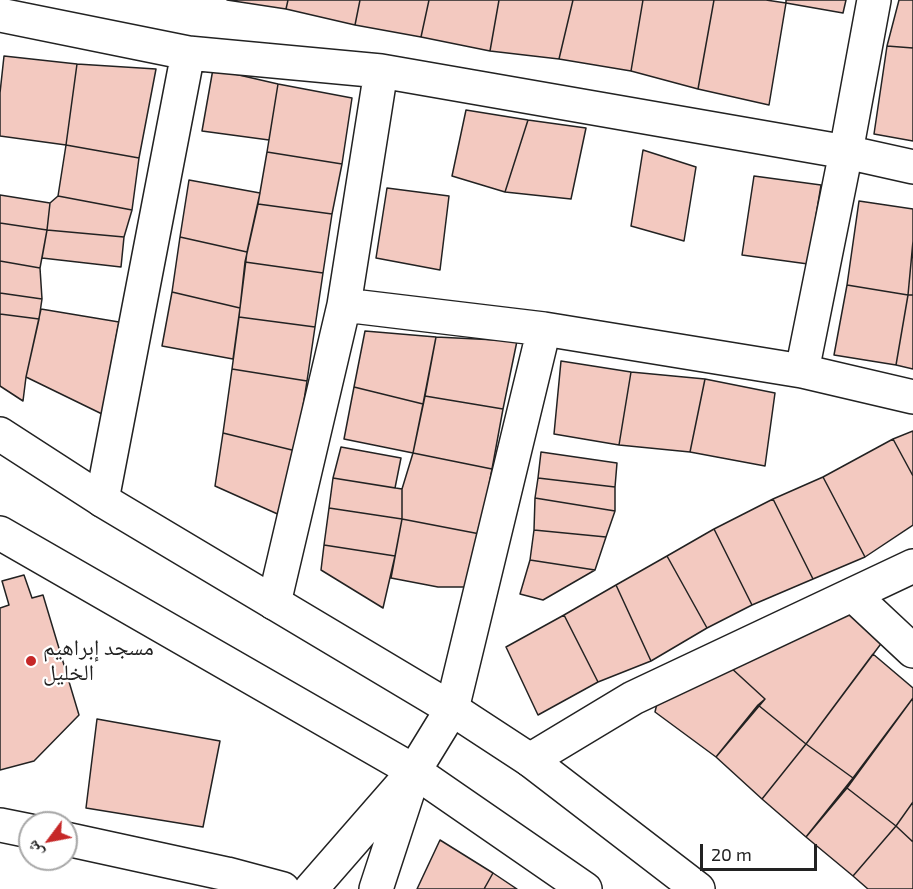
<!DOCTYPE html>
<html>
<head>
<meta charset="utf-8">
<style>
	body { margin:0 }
	#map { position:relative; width:913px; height:889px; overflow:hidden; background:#fff; font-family:"Exo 2","Noto Naskh Arabic",sans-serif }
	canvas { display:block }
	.north { position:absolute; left:18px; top:811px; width:60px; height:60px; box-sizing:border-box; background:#fff; border:2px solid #a7a7a7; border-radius:50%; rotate:238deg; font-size:16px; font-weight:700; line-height:24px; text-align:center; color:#222 }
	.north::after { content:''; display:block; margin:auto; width:21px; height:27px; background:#c62828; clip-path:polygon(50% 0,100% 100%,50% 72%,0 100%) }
	.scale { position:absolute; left:700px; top:844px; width:117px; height:27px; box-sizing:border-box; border:3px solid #222; border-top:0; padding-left:8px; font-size:18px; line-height:21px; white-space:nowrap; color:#222; -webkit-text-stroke:4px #fff; paint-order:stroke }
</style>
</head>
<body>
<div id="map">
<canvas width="913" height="889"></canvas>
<div class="north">ش</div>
<div class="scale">20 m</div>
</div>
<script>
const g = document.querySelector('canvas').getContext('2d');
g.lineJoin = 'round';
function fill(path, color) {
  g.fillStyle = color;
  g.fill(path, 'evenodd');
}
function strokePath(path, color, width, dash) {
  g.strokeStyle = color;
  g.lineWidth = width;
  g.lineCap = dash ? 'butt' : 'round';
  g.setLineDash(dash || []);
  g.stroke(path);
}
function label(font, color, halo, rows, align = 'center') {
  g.font = font + ' "Exo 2","Noto Naskh Arabic",sans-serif';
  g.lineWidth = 4.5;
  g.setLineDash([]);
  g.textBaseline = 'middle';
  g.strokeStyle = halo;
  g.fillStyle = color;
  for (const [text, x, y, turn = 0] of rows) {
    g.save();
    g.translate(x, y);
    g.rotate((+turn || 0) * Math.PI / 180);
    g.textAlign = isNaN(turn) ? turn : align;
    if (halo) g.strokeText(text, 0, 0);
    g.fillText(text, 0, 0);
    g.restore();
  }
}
const building = new Path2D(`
	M 227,0 L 288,0 L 286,9 Z
	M 288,0 L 360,0 L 355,25 L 286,9 Z
	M 360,0 L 429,0 L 421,37 L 355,25 Z
	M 429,0 L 499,0 L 490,51 L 421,37 Z
	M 499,0 L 573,0 L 559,59 L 490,51 Z
	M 573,0 L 643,0 L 631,71 L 559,59 Z
	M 643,0 L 714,0 L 698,89 L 631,71 Z
	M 714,0 L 766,0 L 786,3 L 769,105 L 698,89 Z
	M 786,0 L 846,0 L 843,13 L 786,3 Z
	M 899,0 L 913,0 L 913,48 L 887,46 Z
	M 887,46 L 913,48 L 913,141 L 874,134 Z
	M 4,56 L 77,64 L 66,145 L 0,136 L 0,93 Z
	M 77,64 L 156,69 L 139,158 L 66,145 Z
	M 213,69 L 278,84 L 269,140 L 202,131 Z
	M 278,84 L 352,98 L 342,164 L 267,152 Z
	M 466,110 L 528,120 L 505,192 L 452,176 Z
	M 528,120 L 586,128 L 571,199 L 505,192 Z
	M 66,145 L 139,158 L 132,210 L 58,196 Z
	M 643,150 L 696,167 L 684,241 L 631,226 Z
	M 267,152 L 342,164 L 332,214 L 258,204 Z
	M 754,176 L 821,185 L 808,264 L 742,255 Z
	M 189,180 L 260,193 L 247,252 L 180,237 Z
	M 387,188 L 449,196 L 440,270 L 376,258 Z
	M 0,195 L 50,203 L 47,230 L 0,223 Z
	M 58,196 L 132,210 L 124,237 L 47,230 L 50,203 Z
	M 859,201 L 913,209 L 913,241 L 908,295 L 847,285 Z
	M 258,204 L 332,214 L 323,273 L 245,262 Z
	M 0,223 L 47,230 L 40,268 L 0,261 Z
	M 47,230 L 124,237 L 121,267 L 42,258 Z
	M 180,237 L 247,252 L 240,308 L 172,292 Z
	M 913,241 L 913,295 L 908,295 Z
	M 0,261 L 40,268 L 42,299 L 0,293 Z
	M 245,262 L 323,273 L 315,327 L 239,317 Z
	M 847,285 L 908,295 L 896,365 L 834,355 Z
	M 172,292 L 240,308 L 233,359 L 162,346 Z
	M 0,293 L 42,299 L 39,319 L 0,314 Z
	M 908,295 L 913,295 L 913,369 L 896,365 Z
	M 41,309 L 119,322 L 102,414 L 26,377 Z
	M 0,314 L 39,319 L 26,377 L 23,401 L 0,386 Z
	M 239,317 L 315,327 L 307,381 L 232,369 Z
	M 365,331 L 436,337 L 423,404 L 354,387 Z
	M 436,337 L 517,341 L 503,409 L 425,396 Z
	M 561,361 L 631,372 L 619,445 L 554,434 Z
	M 232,369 L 307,381 L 296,451 L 223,433 Z
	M 631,372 L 705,379 L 690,452 L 619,445 Z
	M 705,379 L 775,393 L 765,466 L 690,452 Z
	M 354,387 L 423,404 L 413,453 L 344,439 Z
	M 425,396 L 503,409 L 492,469 L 413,453 Z
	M 913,431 L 913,476 L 893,439 Z
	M 223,433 L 296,451 L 282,516 L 215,486 Z
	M 893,439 L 913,476 L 913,525 L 865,557 L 823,477 Z
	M 341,447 L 401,458 L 395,488 L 333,478 Z
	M 541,452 L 617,463 L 615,487 L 538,478 Z
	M 413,453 L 492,469 L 480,534 L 402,519 L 402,489 Z
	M 823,477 L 865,557 L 813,579 L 773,499 Z
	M 333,478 L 402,489 L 402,519 L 329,508 Z
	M 538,478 L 615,487 L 615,511 L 535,498 Z
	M 535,498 L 615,511 L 606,537 L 534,530 Z
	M 773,499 L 813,579 L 752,605 L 714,529 Z
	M 329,508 L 402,519 L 395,556 L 324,545 Z
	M 402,519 L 480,534 L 468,587 L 438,587 L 391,578 Z
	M 714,529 L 752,605 L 707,628 L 667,556 Z
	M 534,530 L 606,537 L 595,570 L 530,560 Z
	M 324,545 L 395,556 L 383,608 L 321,570 Z
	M 667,556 L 707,628 L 651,661 L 616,585 Z
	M 530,560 L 595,570 L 543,600 L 520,594 Z
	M 24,575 L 32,598 L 43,595 L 79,715 L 34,761 L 0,770 L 0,608 L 9,605 L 2,581 Z
	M 616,585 L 651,661 L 598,682 L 564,615 Z
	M 844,610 L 883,641 L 806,744 L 758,705 L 765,699 L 729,666 Z
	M 564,615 L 598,682 L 538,715 L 506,647 Z
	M 873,654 L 913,688 L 913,698 L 853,778 L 806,744 Z
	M 729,666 L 765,699 L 716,757 L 655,712 L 658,699 Z
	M 913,698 L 913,802 L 896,826 L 847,788 Z
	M 758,705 L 806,744 L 762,799 L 716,757 Z
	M 97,719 L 220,741 L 203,827 L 86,808 Z
	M 806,744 L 853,778 L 806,837 L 762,799 Z
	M 847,788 L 896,826 L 853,876 L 806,837 Z
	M 913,802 L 913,842 L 896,826 Z
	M 896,826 L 913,842 L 913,889 L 868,889 L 853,876 Z
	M 440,840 L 493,873 L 484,889 L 417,889 Z
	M 493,873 L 517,889 L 484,889 Z`);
fill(building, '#f3c9c0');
strokePath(building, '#222', 1.5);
const street = new Path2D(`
	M 0,15 L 188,53 L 381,71 L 846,152 L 913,167
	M 344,305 L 544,329 L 802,371 L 913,397
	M 802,371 L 846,152 L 874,0
	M 102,500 L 188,53
	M 853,595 L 913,651
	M 274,603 L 344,305 L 381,71
	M 530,760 L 633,698 L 913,566
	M 0,825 L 30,831
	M 66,839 L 227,874 L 283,889
	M 311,889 L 414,771 L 452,709 L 544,329
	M 376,889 L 410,785`);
const secondary = new Path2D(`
	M 0,434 L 102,500 L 452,709 L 530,760 L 698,889
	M 0,533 L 414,771 L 585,889`);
strokePath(street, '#222', 36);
strokePath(secondary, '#222', 36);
strokePath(street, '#fff', 33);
strokePath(secondary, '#fff', 33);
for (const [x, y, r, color] of [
	[31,661,6,"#c62828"]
]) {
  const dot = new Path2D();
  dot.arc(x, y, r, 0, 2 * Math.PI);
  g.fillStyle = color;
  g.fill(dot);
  strokePath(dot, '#fff', 2);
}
label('22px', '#222', '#fff', [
	["مسجد إبراهيم",43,648],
	["الخليل",43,673]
], 'left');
</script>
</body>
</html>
